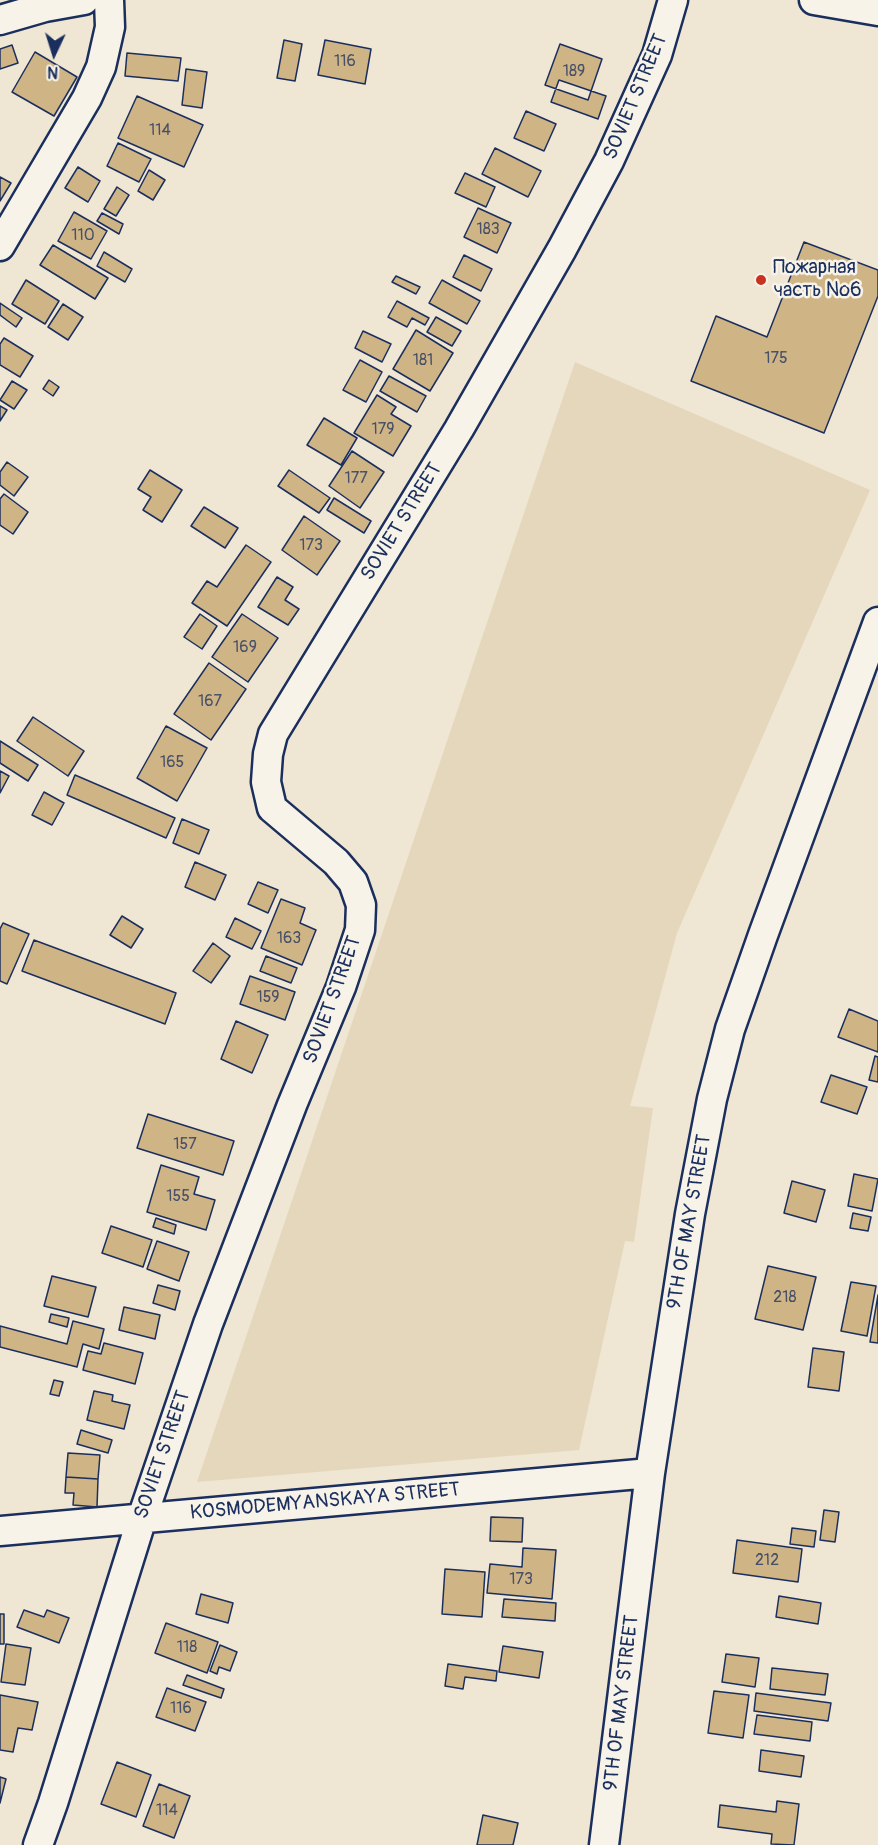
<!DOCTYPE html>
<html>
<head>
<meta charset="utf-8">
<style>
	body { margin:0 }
	#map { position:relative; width:878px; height:1845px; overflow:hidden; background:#efe6d4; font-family:Pangolin,sans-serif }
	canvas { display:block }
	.north { position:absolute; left:24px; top:24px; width:60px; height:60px; -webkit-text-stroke:4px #f7f3e8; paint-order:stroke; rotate:184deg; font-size:16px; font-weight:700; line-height:24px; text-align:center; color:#1b2f5e }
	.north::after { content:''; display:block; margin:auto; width:21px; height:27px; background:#1b2f5e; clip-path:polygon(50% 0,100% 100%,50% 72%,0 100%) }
</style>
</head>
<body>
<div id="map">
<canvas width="878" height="1845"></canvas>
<div class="north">N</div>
</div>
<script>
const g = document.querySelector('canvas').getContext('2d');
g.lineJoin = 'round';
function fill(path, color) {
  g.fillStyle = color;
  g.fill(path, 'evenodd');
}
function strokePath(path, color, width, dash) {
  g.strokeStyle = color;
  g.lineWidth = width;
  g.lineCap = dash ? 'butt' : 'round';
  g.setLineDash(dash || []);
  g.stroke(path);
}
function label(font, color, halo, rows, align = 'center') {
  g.font = font + ' Pangolin,sans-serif';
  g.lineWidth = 5;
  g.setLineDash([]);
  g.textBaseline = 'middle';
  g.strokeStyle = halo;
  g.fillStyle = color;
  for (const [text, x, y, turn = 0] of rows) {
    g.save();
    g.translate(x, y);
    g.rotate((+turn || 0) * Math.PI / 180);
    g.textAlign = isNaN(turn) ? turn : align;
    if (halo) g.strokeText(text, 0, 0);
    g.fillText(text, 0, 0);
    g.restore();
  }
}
fill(new Path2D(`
	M 575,362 L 870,490 L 677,933 L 630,1106 L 653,1108 L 634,1242 L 625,1241 L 579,1450 L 197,1482 Z`), '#e5d7bc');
const building = new Path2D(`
	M 284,40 L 302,44 L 295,81 L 277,78 Z
	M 325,40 L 371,49 L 365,84 L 318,75 Z
	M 560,44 L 602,59 L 588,100 L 545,85 Z
	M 12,45 L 18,63 L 0,69 L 0,49 Z
	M 35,52 L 77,77 L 54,116 L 12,92 Z
	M 127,53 L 181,58 L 178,81 L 125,76 Z
	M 186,69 L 207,72 L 202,108 L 182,105 Z
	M 559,80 L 606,96 L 598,119 L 551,102 Z
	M 137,96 L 203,125 L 184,167 L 118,138 Z
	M 526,111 L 556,124 L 544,151 L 514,138 Z
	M 118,143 L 151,159 L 139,182 L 107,166 Z
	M 495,148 L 541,171 L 528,197 L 482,174 Z
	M 78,167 L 100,181 L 88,202 L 65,188 Z
	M 149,170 L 165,180 L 153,200 L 138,191 Z
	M 465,173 L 495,187 L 486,207 L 455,193 Z
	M 0,177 L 11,183 L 0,201 Z
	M 117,187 L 129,195 L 116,216 L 104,209 Z
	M 478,208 L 511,223 L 497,253 L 464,237 Z
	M 74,212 L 107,231 L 91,259 L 58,241 Z
	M 102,213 L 123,224 L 119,234 L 97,221 Z
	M 804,242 L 878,270 L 878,296 L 824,433 L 691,381 L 716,316 L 767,337 Z
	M 53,245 L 108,278 L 95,299 L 40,265 Z
	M 104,252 L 132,269 L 125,282 L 97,266 Z
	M 464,255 L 492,269 L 481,291 L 453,277 Z
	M 396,276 L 420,287 L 416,294 L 392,282 Z
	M 26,280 L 59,301 L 45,324 L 12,304 Z
	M 442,280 L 480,301 L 467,324 L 429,303 Z
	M 397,301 L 429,318 L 425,325 L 412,318 L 407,327 L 388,317 Z
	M 0,303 L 22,318 L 16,327 L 0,315 Z
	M 63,304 L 83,317 L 68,340 L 48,327 Z
	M 436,317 L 461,331 L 452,346 L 427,332 Z
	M 416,330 L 453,353 L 430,391 L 393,369 Z
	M 363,331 L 391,344 L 382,362 L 355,348 Z
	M 4,338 L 33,356 L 20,377 L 0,365 L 0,344 Z
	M 360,360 L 382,372 L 366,402 L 343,390 Z
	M 389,376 L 426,396 L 417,412 L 380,391 Z
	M 49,380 L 59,387 L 53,396 L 43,389 Z
	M 12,381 L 27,390 L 14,409 L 0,400 Z
	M 377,395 L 396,407 L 391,414 L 411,426 L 393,456 L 354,433 Z
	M 0,406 L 7,410 L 0,421 Z
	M 324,418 L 357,438 L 341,465 L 307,445 Z
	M 352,451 L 384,472 L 360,508 L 329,486 Z
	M 7,462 L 28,477 L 14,496 L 0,485 L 0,472 Z
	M 150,470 L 182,490 L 162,522 L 143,510 L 151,497 L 138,489 Z
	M 289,470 L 330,498 L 319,513 L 278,486 Z
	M 4,494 L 28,512 L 13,534 L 0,525 L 0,499 Z
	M 334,498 L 371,521 L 364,533 L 327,510 Z
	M 204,507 L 238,528 L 225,548 L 191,526 Z
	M 304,516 L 340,541 L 317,575 L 282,550 Z
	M 246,545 L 271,562 L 227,626 L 192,603 L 207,581 L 217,587 Z
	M 277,577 L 293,587 L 285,600 L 299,609 L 288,625 L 258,607 Z
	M 200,614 L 217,626 L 202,649 L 184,637 Z
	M 242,614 L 278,638 L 248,682 L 212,657 Z
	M 209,663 L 246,689 L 211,740 L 174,714 Z
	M 33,717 L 84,751 L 68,776 L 17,741 Z
	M 166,726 L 207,748 L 177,801 L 137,778 Z
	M 0,741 L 38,765 L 28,781 L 0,763 Z
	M 0,771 L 9,776 L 0,793 Z
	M 75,775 L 175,818 L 166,838 L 67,795 Z
	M 44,792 L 64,803 L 52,825 L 32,815 Z
	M 182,819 L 209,830 L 199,854 L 173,843 Z
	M 195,862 L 226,875 L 215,900 L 185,887 Z
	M 258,882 L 278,890 L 268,913 L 248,904 Z
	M 281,899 L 305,908 L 300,923 L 316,930 L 302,965 L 261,948 Z
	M 122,916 L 143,929 L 131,948 L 110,935 Z
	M 235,918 L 261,931 L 252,949 L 226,937 Z
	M 3,923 L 29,934 L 7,984 L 0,981 L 0,929 Z
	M 34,940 L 176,993 L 165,1024 L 22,971 Z
	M 213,943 L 230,956 L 211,983 L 193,971 Z
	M 266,956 L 297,968 L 291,983 L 260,971 Z
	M 250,976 L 295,992 L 285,1020 L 240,1004 Z
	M 849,1009 L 878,1021 L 878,1052 L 838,1037 Z
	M 236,1021 L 268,1035 L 252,1073 L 221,1059 Z
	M 875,1056 L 878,1057 L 878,1082 L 869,1080 Z
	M 831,1075 L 867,1087 L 857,1114 L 821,1102 Z
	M 148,1114 L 234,1141 L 223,1175 L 137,1148 Z
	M 161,1165 L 199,1177 L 194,1194 L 215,1200 L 206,1230 L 147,1212 Z
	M 854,1174 L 878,1179 L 872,1211 L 848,1206 Z
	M 792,1181 L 825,1190 L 816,1222 L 784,1213 Z
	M 853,1213 L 871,1217 L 868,1231 L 850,1228 Z
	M 156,1218 L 176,1225 L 174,1234 L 153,1227 Z
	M 111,1226 L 152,1240 L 143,1267 L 102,1253 Z
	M 157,1241 L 189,1252 L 179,1281 L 147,1269 Z
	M 768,1266 L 816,1277 L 803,1330 L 755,1319 Z
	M 52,1276 L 96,1287 L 88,1317 L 44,1306 Z
	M 851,1282 L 876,1286 L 867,1336 L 841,1331 Z
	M 158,1285 L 180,1291 L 175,1310 L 153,1303 Z
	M 878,1295 L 878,1343 L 870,1342 Z
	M 124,1307 L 160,1315 L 155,1339 L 119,1330 Z
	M 51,1314 L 69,1318 L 67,1327 L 49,1322 Z
	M 73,1321 L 104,1329 L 99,1349 L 83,1344 L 77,1367 L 0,1347 L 0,1326 L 67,1344 Z
	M 104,1343 L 143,1353 L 135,1384 L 83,1370 L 88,1351 L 101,1354 Z
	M 813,1348 L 844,1352 L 839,1391 L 808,1387 Z
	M 54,1380 L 63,1382 L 59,1396 L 50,1394 Z
	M 94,1391 L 113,1395 L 112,1401 L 130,1405 L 124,1429 L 87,1420 Z
	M 81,1430 L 112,1440 L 108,1453 L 77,1444 Z
	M 68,1453 L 100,1455 L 98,1479 L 66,1477 Z
	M 66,1477 L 98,1479 L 97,1507 L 73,1505 L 74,1493 L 65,1493 Z
	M 824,1510 L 839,1512 L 835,1542 L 820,1540 Z
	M 491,1517 L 523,1518 L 522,1542 L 490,1541 Z
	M 792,1528 L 816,1531 L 814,1547 L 790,1544 Z
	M 737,1540 L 802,1549 L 798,1582 L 733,1573 Z
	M 523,1548 L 556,1550 L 552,1599 L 487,1593 L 490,1564 L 522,1567 Z
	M 445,1569 L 485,1572 L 482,1617 L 442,1614 Z
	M 201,1594 L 233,1603 L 228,1623 L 196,1614 Z
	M 779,1596 L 821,1603 L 818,1624 L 776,1617 Z
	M 504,1599 L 556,1603 L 555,1621 L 502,1617 Z
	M 24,1610 L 44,1617 L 47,1610 L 69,1618 L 59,1643 L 17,1627 Z
	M 0,1614 L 4,1614 L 4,1644 L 0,1644 Z
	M 166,1623 L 218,1642 L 207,1673 L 155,1653 Z
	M 6,1644 L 31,1648 L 25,1685 L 1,1682 Z
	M 220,1645 L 237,1652 L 230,1671 L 219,1667 L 217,1674 L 210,1671 Z
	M 503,1646 L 543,1652 L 539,1678 L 499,1672 Z
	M 726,1654 L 759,1658 L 755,1687 L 722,1682 Z
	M 448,1664 L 497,1671 L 496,1681 L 465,1677 L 463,1689 L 445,1686 Z
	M 772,1668 L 828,1674 L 825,1695 L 770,1689 Z
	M 187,1675 L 224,1689 L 221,1698 L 183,1685 Z
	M 167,1688 L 206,1702 L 195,1731 L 156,1717 Z
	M 714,1691 L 749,1695 L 743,1738 L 708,1733 Z
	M 756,1693 L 831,1703 L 828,1721 L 754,1711 Z
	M 0,1695 L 38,1702 L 32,1730 L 18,1728 L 13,1752 L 0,1750 Z
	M 757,1715 L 812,1722 L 810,1741 L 754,1734 Z
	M 761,1750 L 804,1756 L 801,1777 L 759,1771 Z
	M 117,1762 L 151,1775 L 136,1817 L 101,1804 Z
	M 0,1777 L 6,1779 L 0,1803 Z
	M 159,1784 L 190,1796 L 174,1838 L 143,1826 Z
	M 777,1801 L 799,1804 L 794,1845 L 771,1844 L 772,1834 L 718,1827 L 720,1805 L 776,1812 Z
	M 483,1815 L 518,1823 L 513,1845 L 477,1845 Z`);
fill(building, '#cfb485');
strokePath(building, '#1b2f5e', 1.5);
const minor = new Path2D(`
	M 814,0 L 878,11
	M 0,20 L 45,7 L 84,0
	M 0,246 L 87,98 L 101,67 L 110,27 L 109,0
	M 0,1531 L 650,1473
	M 38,1845 L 53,1803 L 142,1518 L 208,1324 L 292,1105 L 341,987 L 360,930 L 361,905 L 353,882 L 336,862 L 272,808 L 266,782 L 268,754 L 273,734 L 459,429 L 562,249 L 609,161 L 657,55 L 673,0
	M 604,1845 L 650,1473 L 690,1214 L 712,1099 L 730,1029 L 763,935 L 878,622`);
strokePath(minor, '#1b2f5e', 33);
strokePath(minor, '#f7f3e8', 28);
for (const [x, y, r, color] of [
	[761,280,6,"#c8321e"]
]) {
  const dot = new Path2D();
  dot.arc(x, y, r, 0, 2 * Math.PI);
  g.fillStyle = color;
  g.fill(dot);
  strokePath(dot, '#f7f3e8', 2);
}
label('16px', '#485068', null, [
	["116",345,62],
	["189",574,72],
	["114",160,131],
	["183",488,230],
	["110",83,236],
	["175",776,359],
	["181",423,361],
	["179",383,430],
	["177",356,479],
	["173",311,546],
	["169",245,648],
	["167",210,702],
	["165",172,763],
	["163",289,939],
	["159",268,998],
	["157",185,1145],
	["155",178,1197],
	["218",785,1298],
	["212",767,1561],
	["173",521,1580],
	["118",187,1648],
	["116",181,1709],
	["114",167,1811]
]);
label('20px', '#1b2f5e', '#f7f3e8', [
	["SOVIET STREET",636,97,-67],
	["SOVIET STREET",402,522,-58],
	["SOVIET STREET",333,1000,-70],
	["9TH OF MAY STREET",690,1222,-80],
	["SOVIET STREET",163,1455,-71],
	["KOSMODEMYANSKAYA STREET",325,1502,-5],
	["9TH OF MAY STREET",622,1703,-83]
]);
label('20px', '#1b2f5e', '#f7f3e8', [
	["Пожарная",773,268],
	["часть №6",773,291]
], 'left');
</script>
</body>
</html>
